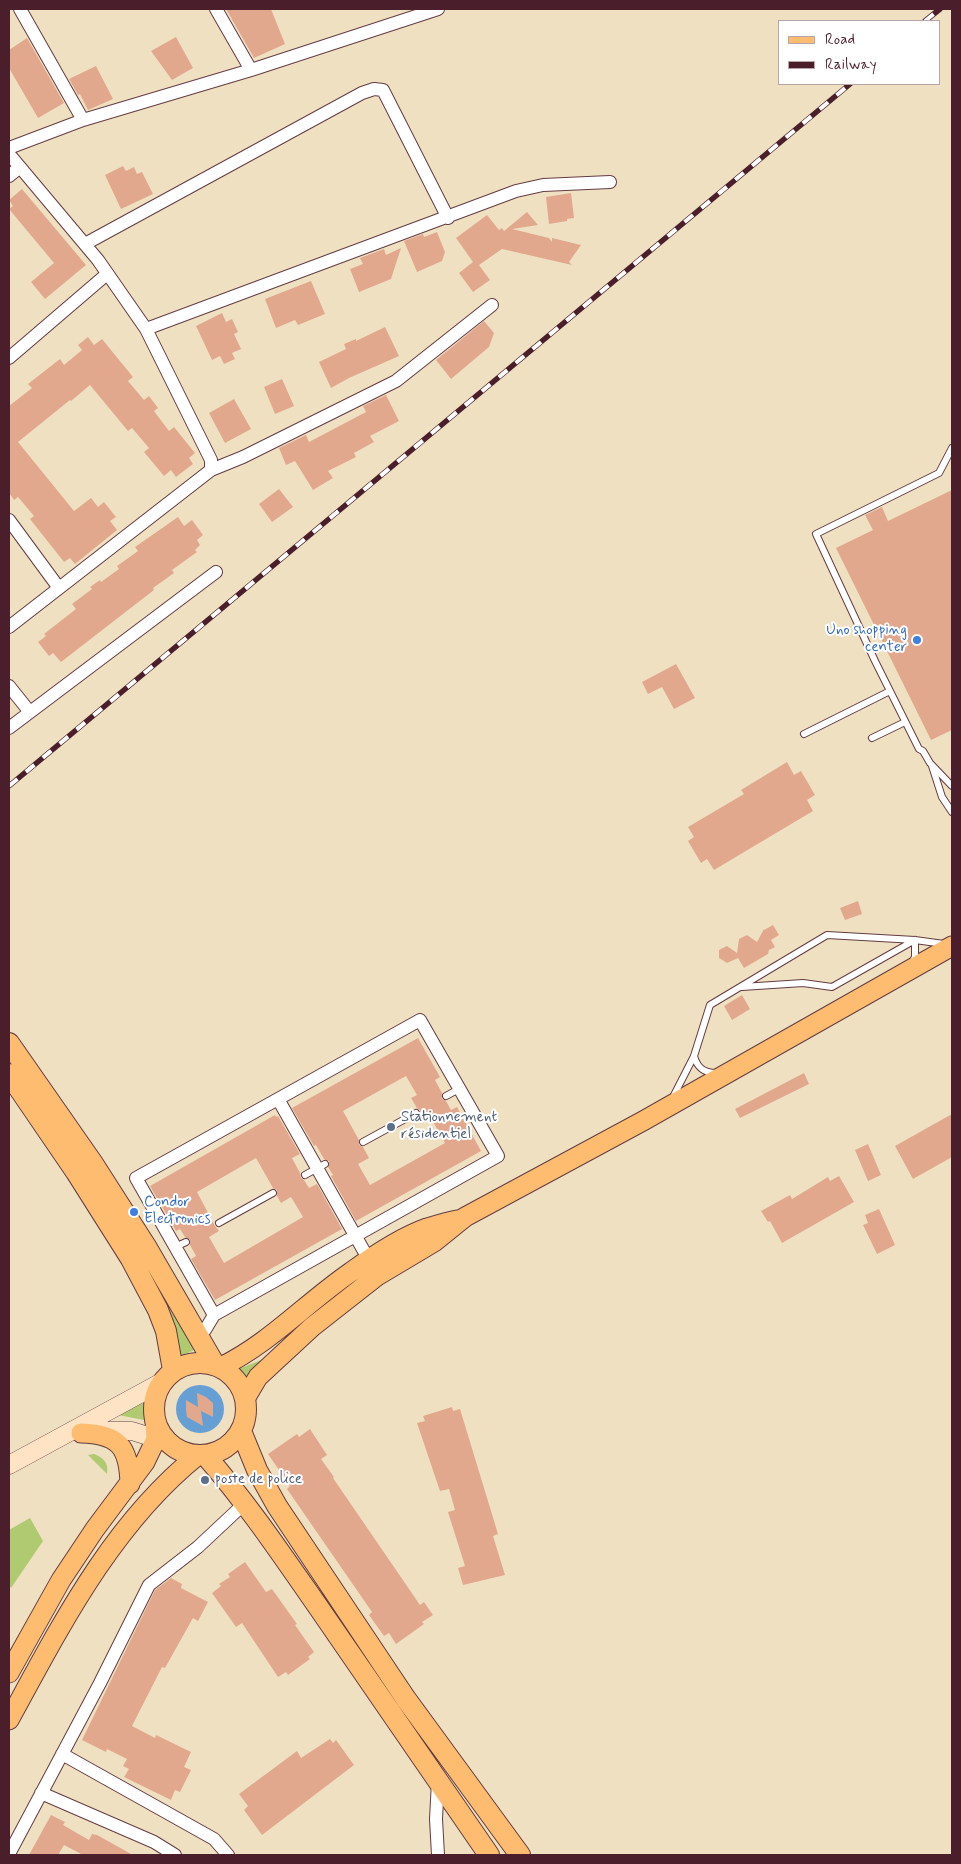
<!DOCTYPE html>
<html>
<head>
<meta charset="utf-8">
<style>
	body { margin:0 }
	#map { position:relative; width:961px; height:1864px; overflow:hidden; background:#f0e0c2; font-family:Mynerve,sans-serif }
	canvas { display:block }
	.frame { position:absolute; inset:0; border:10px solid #4a1f2b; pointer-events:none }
	.legend { position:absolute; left:778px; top:20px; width:162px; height:65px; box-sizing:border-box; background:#fff; border:1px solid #b7a5aa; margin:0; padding:6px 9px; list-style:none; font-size:15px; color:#4a1f2b }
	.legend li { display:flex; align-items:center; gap:10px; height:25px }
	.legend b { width:25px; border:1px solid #b7a5aa }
</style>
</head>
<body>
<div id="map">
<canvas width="961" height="1864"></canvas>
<div class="frame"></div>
<ul class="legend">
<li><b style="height:6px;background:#fdbc6f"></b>Road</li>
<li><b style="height:6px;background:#4a1f2b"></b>Railway</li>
</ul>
</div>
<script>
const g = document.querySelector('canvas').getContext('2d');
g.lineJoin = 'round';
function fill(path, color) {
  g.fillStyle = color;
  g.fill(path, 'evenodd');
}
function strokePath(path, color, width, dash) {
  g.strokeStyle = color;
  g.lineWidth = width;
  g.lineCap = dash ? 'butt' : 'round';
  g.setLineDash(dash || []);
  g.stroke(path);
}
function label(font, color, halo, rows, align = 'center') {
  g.font = font + ' Mynerve,sans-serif';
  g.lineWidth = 4;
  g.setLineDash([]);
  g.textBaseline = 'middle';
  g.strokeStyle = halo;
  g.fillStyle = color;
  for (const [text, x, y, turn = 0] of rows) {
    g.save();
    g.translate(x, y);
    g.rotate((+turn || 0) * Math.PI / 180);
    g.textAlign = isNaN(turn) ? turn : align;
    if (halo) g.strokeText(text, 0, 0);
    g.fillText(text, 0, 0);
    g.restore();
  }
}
fill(new Path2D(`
	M 164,1301 L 197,1349 L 178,1357 Z
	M 264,1359 L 246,1383 L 236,1370 Z
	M 139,1403 L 147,1404 L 144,1420 L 118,1415 Z
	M 94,1454 C 104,1458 109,1463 107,1474 L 88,1455 Z
	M 30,1518 L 43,1541 L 11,1588 L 9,1585 L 9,1530 Z`), '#afca70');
fill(new Path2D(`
	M176 1409a24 24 0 1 1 48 0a24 24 0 1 1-48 0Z`), '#659fd4');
fill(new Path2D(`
	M 226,9 L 271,9 L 285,44 L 254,58 Z
	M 176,37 L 193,68 L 172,80 L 151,51 Z
	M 27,38 L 64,103 L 38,118 L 9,68 L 9,50 Z
	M 96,66 L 113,99 L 88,110 L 80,94 L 78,95 L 69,79 Z
	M 123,166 L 126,171 L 134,167 L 137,174 L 142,172 L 153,194 L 121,209 L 105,175 Z
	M 22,189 L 86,265 L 45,299 L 31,282 L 54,263 L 9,209 L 13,206 L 9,200 Z
	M 571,193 L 574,218 L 567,219 L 567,221 L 549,224 L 546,197 Z
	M 527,212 L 538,225 L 512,229 L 549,238 L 552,242 L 552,238 L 581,245 L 569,262 L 572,265 L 502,249 L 479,265 L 490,280 L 473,292 L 459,273 L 473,262 L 456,238 L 487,215 L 499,230 L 502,228 L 504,231 Z
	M 437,232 L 445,252 L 442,261 L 417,272 L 404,241 L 423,234 L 424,237 Z
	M 401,248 L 391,279 L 359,292 L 350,269 L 363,264 L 360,258 L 384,249 L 386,255 Z
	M 311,281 L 325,314 L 298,325 L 295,320 L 276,328 L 265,299 Z
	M 222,313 L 226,322 L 232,319 L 238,332 L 234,334 L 241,349 L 232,353 L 235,359 L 224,364 L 220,356 L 212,360 L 196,326 Z
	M 484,321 L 494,333 L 489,347 L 451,379 L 436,360 Z
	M 385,327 L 399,356 L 349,378 L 331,388 L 319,362 L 346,349 L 344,344 L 356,339 L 356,341 Z
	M 88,337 L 94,345 L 102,339 L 133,377 L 128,381 L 144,400 L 149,396 L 158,408 L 154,411 L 169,431 L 174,427 L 195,453 L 189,458 L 193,464 L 176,477 L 171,470 L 164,476 L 144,452 L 149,448 L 132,428 L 128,431 L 90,385 L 71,401 L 70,400 L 18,442 L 74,511 L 91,498 L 98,507 L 104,502 L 116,517 L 110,521 L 117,530 L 75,564 L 70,558 L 64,562 L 30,519 L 34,516 L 18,497 L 14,500 L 9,493 L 9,406 L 32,388 L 28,384 L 60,359 L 64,365 L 82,350 L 78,345 Z
	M 282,379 L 294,406 L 275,414 L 264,387 Z
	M 386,395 L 399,421 L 370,436 L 374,442 L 354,453 L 356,457 L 328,471 L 333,478 L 313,490 L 295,461 L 286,465 L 279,448 L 306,435 L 309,442 L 366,412 L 363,406 Z
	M 234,399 L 251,429 L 225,443 L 209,413 Z
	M 279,489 L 293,507 L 272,522 L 259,504 Z
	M 952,490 L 952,730 L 931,740 L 836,548 L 873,530 L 865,515 L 882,507 L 888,521 Z
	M 178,517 L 184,526 L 192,520 L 203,535 L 197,540 L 200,545 L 195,550 L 197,552 L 172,570 L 174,573 L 153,588 L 154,590 L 61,662 L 53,653 L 49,656 L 38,642 L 46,636 L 44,634 L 76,609 L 72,604 L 92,589 L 90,587 L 100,580 L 101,582 L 119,569 L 117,566 L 138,551 L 135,547 Z
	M 676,664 L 695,698 L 674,709 L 662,687 L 648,694 L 642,682 Z
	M 787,762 L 794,775 L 801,771 L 815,795 L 807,800 L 813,811 L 714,870 L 707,859 L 701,863 L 688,841 L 694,837 L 688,827 L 744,794 L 741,790 Z
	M 858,901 L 862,914 L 845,920 L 840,908 Z
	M 773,925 L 779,935 L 771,940 L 775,947 L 769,950 L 768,954 L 744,968 L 738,958 L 727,963 L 719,958 L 719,950 L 727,946 L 737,953 L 739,939 L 747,935 L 757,942 L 764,929 L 764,930 Z
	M 742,995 L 750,1009 L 732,1020 L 724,1006 Z
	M 418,1038 L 440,1077 L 435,1080 L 442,1093 L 442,1099 L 446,1101 L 451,1110 L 457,1107 L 481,1151 L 356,1221 L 331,1176 L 333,1175 L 328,1167 L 329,1161 L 324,1159 L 316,1145 L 314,1146 L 292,1108 ZM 406,1076 L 417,1095 L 411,1098 L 417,1108 L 420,1110 L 425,1122 L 431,1118 L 445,1143 L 370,1185 L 358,1164 L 369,1158 L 363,1147 L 359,1145 L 359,1140 L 343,1111 Z
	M 804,1073 L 809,1084 L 740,1118 L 735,1109 Z
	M 952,1114 L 952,1157 L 913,1179 L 895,1146 Z
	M 275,1115 L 276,1117 L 278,1116 L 300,1154 L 292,1158 L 300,1173 L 301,1178 L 304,1180 L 309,1188 L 317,1184 L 342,1229 L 215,1300 L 191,1259 L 196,1256 L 190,1245 L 190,1240 L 185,1237 L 180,1229 L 176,1231 L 150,1186 ZM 256,1158 L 273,1188 L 277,1190 L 277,1196 L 281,1203 L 291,1197 L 303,1217 L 224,1263 L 209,1237 L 219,1231 L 215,1226 L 197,1192 Z
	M 868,1144 L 881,1175 L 868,1181 L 855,1150 Z
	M 839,1176 L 854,1202 L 782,1243 L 770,1221 L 768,1222 L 761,1211 L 790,1195 L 792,1199 L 828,1177 L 830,1181 Z
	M 879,1209 L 895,1245 L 877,1254 L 863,1225 L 868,1223 L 865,1215 Z
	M 197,1393 L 206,1397 L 213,1403 L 213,1417 L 201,1411 L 203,1426 L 187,1417 L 186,1410 L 186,1400 L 198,1407 Z
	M 452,1407 L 453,1411 L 460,1409 L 498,1534 L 493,1536 L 505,1575 L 463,1585 L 458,1568 L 465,1566 L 448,1512 L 455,1510 L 449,1489 L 440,1491 L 417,1423 L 425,1421 L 423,1416 Z
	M 310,1429 L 327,1455 L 321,1459 L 334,1477 L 333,1478 L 420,1605 L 424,1602 L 433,1615 L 422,1622 L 424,1624 L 396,1644 L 389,1633 L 384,1636 L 369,1615 L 372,1612 L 287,1489 L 290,1486 L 268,1454 L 297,1434 L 299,1437 Z
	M 245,1562 L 266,1592 L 272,1589 L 297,1624 L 295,1625 L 314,1652 L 308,1657 L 310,1659 L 288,1675 L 286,1672 L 278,1677 L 242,1623 L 236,1627 L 212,1593 L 221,1586 L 219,1584 L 230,1577 L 228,1574 Z
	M 171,1578 L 182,1584 L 181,1588 L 208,1602 L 198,1621 L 193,1618 L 165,1668 L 162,1667 L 132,1726 L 155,1738 L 156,1735 L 191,1752 L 184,1767 L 191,1770 L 180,1792 L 175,1790 L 171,1800 L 124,1777 L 129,1769 L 123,1766 L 127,1759 L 107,1749 L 106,1752 L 82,1740 L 155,1590 Z
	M 330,1739 L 333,1743 L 336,1740 L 354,1765 L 262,1835 L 244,1810 L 248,1806 L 239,1794 L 297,1751 L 301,1758 Z
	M 51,1815 L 65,1822 L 63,1825 L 89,1840 L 92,1834 L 97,1835 L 133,1855 L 83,1855 L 64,1845 L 58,1855 L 29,1855 Z`), '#e1a88e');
const service = new Path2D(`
	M 952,448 L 939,473 L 816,534 L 875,661 L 919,749 L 923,751 L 930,763 L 952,786
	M 804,734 L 890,691
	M 872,738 L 905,722
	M 932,766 L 942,797 L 952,812
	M 742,987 L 803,983 L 832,987 L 915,940 L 915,957 L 911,964
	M 694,1056 C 697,1067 703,1073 716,1073
	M 446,1096 L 459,1089
	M 672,1099 L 694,1056 L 710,1005 L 827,935 L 915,940 L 944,944
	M 363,1142 L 416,1113
	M 305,1175 L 325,1164
	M 219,1223 L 273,1193
	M 175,1247 L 186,1242`);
const minor = new Path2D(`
	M 20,9 L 83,120
	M 216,9 L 251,70
	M 9,148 L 83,120 L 251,70 L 438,9
	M 9,154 L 98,260 L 146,329 L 211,460 L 211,470 L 9,627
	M 9,176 L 20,167
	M 85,244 L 362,93 L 374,89 L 383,90 L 448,218
	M 146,329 L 516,191 L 543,185 L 610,182
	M 9,358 L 107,274
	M 211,470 L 243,457 L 396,381 L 492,305
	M 9,520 L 59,588
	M 9,686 L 29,711
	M 9,728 L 216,572
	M 420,1020 L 498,1156 L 214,1315 L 136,1178 Z
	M 278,1099 L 369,1260
	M 196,1330 L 199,1334 L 205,1330 L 214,1315
	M 62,1754 L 214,1839 L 228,1855
	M 438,1781 L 436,1819 L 438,1855
	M 41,1793 L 154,1842 L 175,1855
	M 9,1854 L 100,1683 L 149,1585 L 198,1547 L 245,1503`);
const secondary = new Path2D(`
	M 92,1431 L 132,1431 L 167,1442
	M 9,1465 L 160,1383`);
const primary = new Path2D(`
	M 221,1367 C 270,1343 306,1303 351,1272 C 373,1256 402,1237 427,1228 C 437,1225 447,1222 457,1220
	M 245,1399 L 258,1377 L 312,1327 L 377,1276 L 434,1242 L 465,1217 L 643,1121 L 952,946
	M 81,1433 C 119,1434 129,1447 130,1484
	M 9,1673 L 61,1580 L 95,1529 L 145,1462 L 156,1439 L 155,1421
	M 9,1720 C 61,1625 112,1524 198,1455`);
const trunk = new Path2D(`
	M 9,1043 L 92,1162 L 147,1248 L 215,1365
	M 9,1074 L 76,1172 L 131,1259 L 158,1310 L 166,1331 L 173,1370
	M154 1409a46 46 0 1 1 92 0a46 46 0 1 1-92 0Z
	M 241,1431 L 257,1470 L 277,1506 L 406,1699 L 520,1855
	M 205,1455 C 248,1504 284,1558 321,1611 C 377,1692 433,1773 489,1855`);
strokePath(service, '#633c42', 8);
strokePath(minor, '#633c42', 14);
strokePath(secondary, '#633c42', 19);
strokePath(primary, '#633c42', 21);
strokePath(trunk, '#633c42', 22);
strokePath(service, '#fff', 6);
strokePath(minor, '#fff', 12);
strokePath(secondary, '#fee4c5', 18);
strokePath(primary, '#fdbc6f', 19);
strokePath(trunk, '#fdbc6f', 20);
const rail = new Path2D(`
	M 925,21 L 940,9
	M 9,786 L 850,84`);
strokePath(rail, '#4a1f2b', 5.5);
strokePath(rail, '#fff', 4, [11]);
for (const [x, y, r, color] of [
	[917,640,5,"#3f7fe0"],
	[391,1127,5,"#5c6f8a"],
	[134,1212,5,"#3f7fe0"],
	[205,1480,5,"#5c6f8a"]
]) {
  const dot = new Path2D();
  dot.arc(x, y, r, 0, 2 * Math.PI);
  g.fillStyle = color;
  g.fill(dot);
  strokePath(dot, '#fff', 2);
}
label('15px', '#366cbe', '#fff', [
	["Uno shopping",907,631],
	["center",907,648],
	["Condor",144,1203,"left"],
	["Electronics",144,1220,"left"]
], 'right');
label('15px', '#4e5e75', '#fff', [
	["Stationnement",401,1118],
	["résidentiel",401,1135],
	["poste de police",215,1480]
], 'left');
</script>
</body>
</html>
